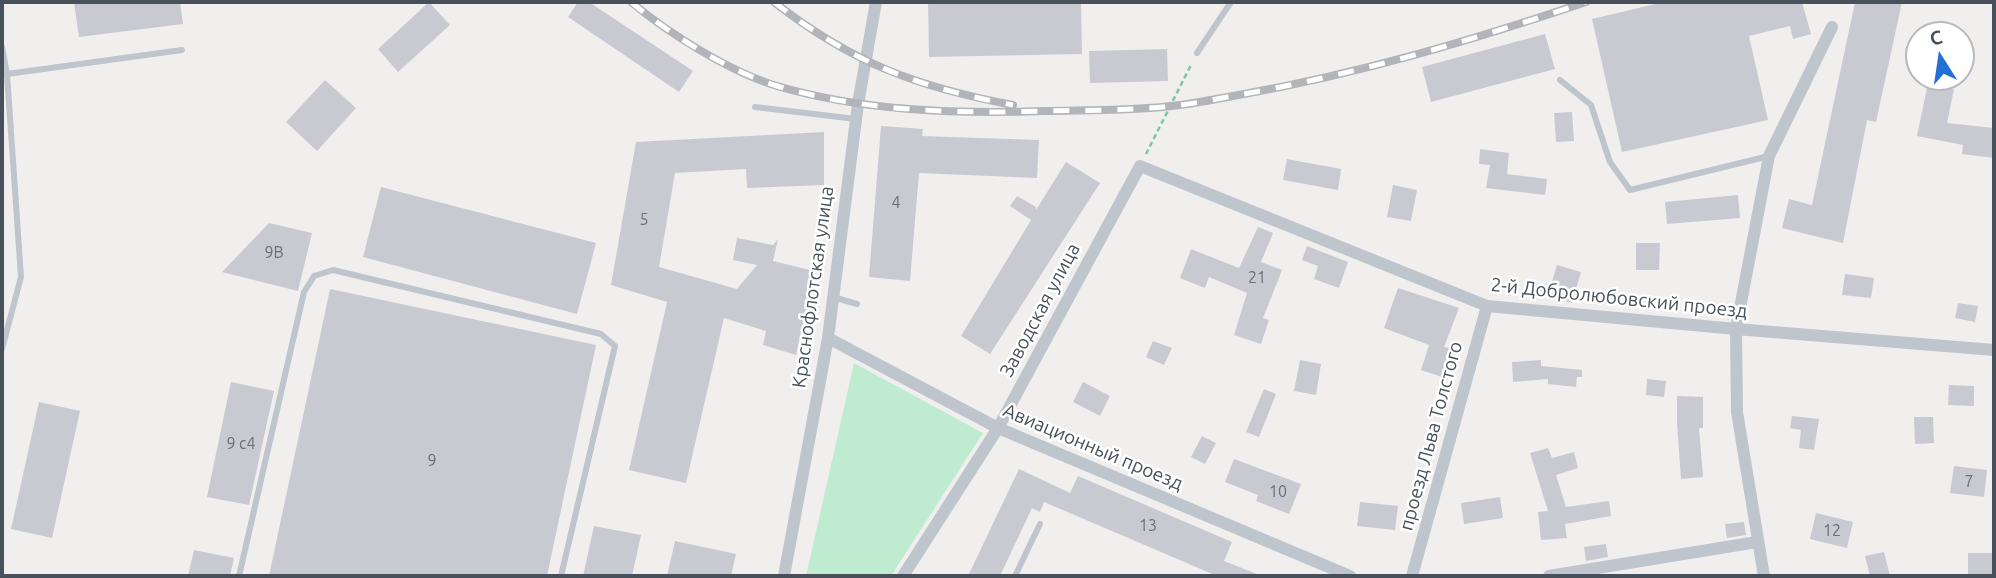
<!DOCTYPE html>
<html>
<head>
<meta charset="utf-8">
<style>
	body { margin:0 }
	#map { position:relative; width:1996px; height:578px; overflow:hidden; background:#f1eeee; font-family:Ubuntu,sans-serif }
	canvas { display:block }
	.frame { position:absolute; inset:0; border:4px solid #48515b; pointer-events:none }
	.north { position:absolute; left:1905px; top:21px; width:70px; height:70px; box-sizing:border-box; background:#fff; border:2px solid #b6b9bd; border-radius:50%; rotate:348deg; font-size:19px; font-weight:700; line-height:28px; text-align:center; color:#48515b }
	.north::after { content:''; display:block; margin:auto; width:24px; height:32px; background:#236fd6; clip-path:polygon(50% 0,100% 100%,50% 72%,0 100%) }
</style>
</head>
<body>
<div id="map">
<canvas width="1996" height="578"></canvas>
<div class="frame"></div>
<div class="north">С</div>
</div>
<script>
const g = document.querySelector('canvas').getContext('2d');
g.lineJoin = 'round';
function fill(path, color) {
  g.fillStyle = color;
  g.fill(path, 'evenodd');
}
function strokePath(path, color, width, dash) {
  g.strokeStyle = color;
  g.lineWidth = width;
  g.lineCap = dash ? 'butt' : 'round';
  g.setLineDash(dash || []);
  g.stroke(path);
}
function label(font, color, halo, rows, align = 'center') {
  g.font = font + ' Ubuntu,sans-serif';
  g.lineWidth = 5;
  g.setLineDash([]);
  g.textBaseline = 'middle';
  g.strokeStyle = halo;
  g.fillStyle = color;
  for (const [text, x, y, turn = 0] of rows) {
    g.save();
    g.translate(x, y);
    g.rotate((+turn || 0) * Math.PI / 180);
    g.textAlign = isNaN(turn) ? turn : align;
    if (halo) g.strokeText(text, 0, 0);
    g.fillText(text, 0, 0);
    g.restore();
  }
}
fill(new Path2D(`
	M 854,363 L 983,433 L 891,576 L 806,576 Z`), '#bfecd1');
fill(new Path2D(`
	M 74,2 L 180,2 L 183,24 L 79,37 Z
	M 429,2 L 450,25 L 398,72 L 378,49 Z
	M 578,2 L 589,2 L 693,71 L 679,92 L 568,17 Z
	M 928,2 L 1081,2 L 1082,54 L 929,57 Z
	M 1664,2 L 1802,2 L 1811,34 L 1793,39 L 1790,26 L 1749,36 L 1768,120 L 1622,152 L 1592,19 Z
	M 1855,2 L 1902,2 L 1876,122 L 1867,120 L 1843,243 L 1782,228 L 1789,199 L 1812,205 Z
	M 1545,34 L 1555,69 L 1431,102 L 1422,67 Z
	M 1167,49 L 1168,81 L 1090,83 L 1089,51 Z
	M 325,80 L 356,108 L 317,151 L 286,122 Z
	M 1928,83 L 1954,89 L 1947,123 L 1994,128 L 1994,158 L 1962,154 L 1963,145 L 1917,136 Z
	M 1572,112 L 1574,141 L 1556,142 L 1554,113 Z
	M 881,126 L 923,129 L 922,136 L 1039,140 L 1037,178 L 919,173 L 910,281 L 869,277 Z
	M 824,132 L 824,185 L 747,188 L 746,169 L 675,173 L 659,267 L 737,289 L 757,265 L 733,260 L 737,238 L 773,245 L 778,239 L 773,261 L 814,271 L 796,355 L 763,345 L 766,331 L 724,318 L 686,483 L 629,470 L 667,302 L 611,285 L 636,142 Z
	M 1480,149 L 1509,153 L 1507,174 L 1547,179 L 1545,195 L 1486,188 L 1490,165 L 1479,164 Z
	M 1287,159 L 1341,169 L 1338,190 L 1283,180 Z
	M 1066,162 L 1100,183 L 990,354 L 961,336 L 1031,220 L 1010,206 L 1017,196 L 1036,207 L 1036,210 Z
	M 1393,185 L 1417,190 L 1411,221 L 1387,217 Z
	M 381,187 L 596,243 L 577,314 L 363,257 Z
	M 1738,195 L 1740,218 L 1667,224 L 1665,202 Z
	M 269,223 L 312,233 L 298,291 L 222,272 Z
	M 1258,227 L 1273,233 L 1261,262 L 1282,270 L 1263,318 L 1269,320 L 1261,344 L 1234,335 L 1247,293 L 1209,277 L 1205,288 L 1180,278 L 1191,249 L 1239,268 Z
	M 1636,243 L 1660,243 L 1659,270 L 1636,270 Z
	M 1307,246 L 1348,262 L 1339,288 L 1314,279 L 1318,266 L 1302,260 Z
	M 1557,265 L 1581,272 L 1572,303 L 1525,290 L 1526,283 L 1551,285 Z
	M 1845,274 L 1874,278 L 1871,298 L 1842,295 Z
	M 1398,288 L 1459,308 L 1444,347 L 1457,350 L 1448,379 L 1421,370 L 1429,345 L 1384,328 Z
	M 330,289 L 596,345 L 547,576 L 269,576 Z
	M 1958,303 L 1978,306 L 1975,322 L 1955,318 Z
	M 1153,341 L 1172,348 L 1164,365 L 1146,357 Z
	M 1300,360 L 1321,364 L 1316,395 L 1294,391 Z
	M 1541,360 L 1541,366 L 1582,370 L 1582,377 L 1577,377 L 1576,387 L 1548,384 L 1548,379 L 1513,382 L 1512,362 Z
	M 1647,379 L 1666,381 L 1664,397 L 1646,395 Z
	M 231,382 L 274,391 L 249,505 L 207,497 Z
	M 1083,382 L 1110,396 L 1100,416 L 1073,402 Z
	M 1949,385 L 1974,386 L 1974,406 L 1948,405 Z
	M 1264,389 L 1276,394 L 1259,437 L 1246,432 Z
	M 1677,396 L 1703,397 L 1703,428 L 1699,428 L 1703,477 L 1681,479 L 1677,423 Z
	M 39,402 L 80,411 L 52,538 L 11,529 Z
	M 1792,416 L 1819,419 L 1814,450 L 1799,448 L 1801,430 L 1790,428 Z
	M 1914,417 L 1933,417 L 1934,443 L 1915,444 Z
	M 1202,436 L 1216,443 L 1205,464 L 1191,457 Z
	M 1548,448 L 1552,458 L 1574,452 L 1578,468 L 1556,475 L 1566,507 L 1609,501 L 1611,516 L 1565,524 L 1567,538 L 1541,540 L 1538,512 L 1548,511 L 1530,453 Z
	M 1234,459 L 1301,484 L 1289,514 L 1256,501 L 1258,495 L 1225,482 Z
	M 1954,466 L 1987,470 L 1984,497 L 1950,493 Z
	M 1019,469 L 1070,493 L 1078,476 L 1232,542 L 1224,561 L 1262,576 L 1217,576 L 1044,502 L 1040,512 L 1032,508 L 1000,576 L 968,576 Z
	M 1500,497 L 1503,518 L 1464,524 L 1461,503 Z
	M 1360,502 L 1398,506 L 1395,530 L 1357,526 Z
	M 1816,513 L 1853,522 L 1847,548 L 1810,539 Z
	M 1744,522 L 1746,535 L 1727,538 L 1725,524 Z
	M 594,526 L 641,535 L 632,576 L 583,576 Z
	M 675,541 L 736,554 L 731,576 L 667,576 Z
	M 1606,544 L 1608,557 L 1586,561 L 1584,547 Z
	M 194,550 L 234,558 L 230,576 L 188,576 Z
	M 1884,552 L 1890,576 L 1870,576 L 1865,556 Z
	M 1968,553 L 1994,553 L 1994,576 L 1968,576 Z`), '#c9cad1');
strokePath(new Path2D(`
	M 1146,154 L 1192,63`), '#79c8a2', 2.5, [5, 3.5]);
strokePath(new Path2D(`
	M 2,47 L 7,74 L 2,75
	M 1197,53 L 1231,2
	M 1560,80 L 1591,105 L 1610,162 L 1630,190 L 1769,156
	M 755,107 L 856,119
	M 833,297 L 857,304
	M 2,349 L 21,277 L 7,74 L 182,50
	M 239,576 L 304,292 L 314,276 L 333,270 L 601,334 L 615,346 L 561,576
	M 1015,576 L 1040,524`), '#bec5cd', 6);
strokePath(new Path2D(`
	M 828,338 L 998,428 L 1350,576
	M 784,576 L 828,338 L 858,104 L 876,2
	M 903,576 L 998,428 L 1140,166 L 1487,306 L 1736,329 L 1994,350
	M 1412,576 L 1487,306
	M 1549,576 L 1757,542
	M 1764,576 L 1737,412 L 1736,329 L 1769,156 L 1832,27`), '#bec5cd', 12);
const rail = new Path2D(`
	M 631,2 C 668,33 730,72 777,86 C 863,111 954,114 1044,111 C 1086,110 1129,111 1171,106 C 1195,104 1220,98 1244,94 C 1361,73 1473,40 1586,2
	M 774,2 C 852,63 917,87 1013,105`);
strokePath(rail, '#b1b4b8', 8);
strokePath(rail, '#fff', 5, [16]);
label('16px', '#686f78', null, [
	["4",896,203],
	["5",644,220],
	["9В",274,253],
	["21",1257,278],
	["9 с4",241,444],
	["9",432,461],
	["7",1969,482],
	["10",1278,492],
	["13",1148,526],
	["12",1832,531]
]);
label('19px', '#48515b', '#fff', [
	["Краснофлотская улица",813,287,-82],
	["2-й Добролюбовский проезд",1619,298,6],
	["Заводская улица",1040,310,-62],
	["проезд Льва Толстого",1431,436,-75],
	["Авиационный проезд",1093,447,23]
]);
</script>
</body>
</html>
